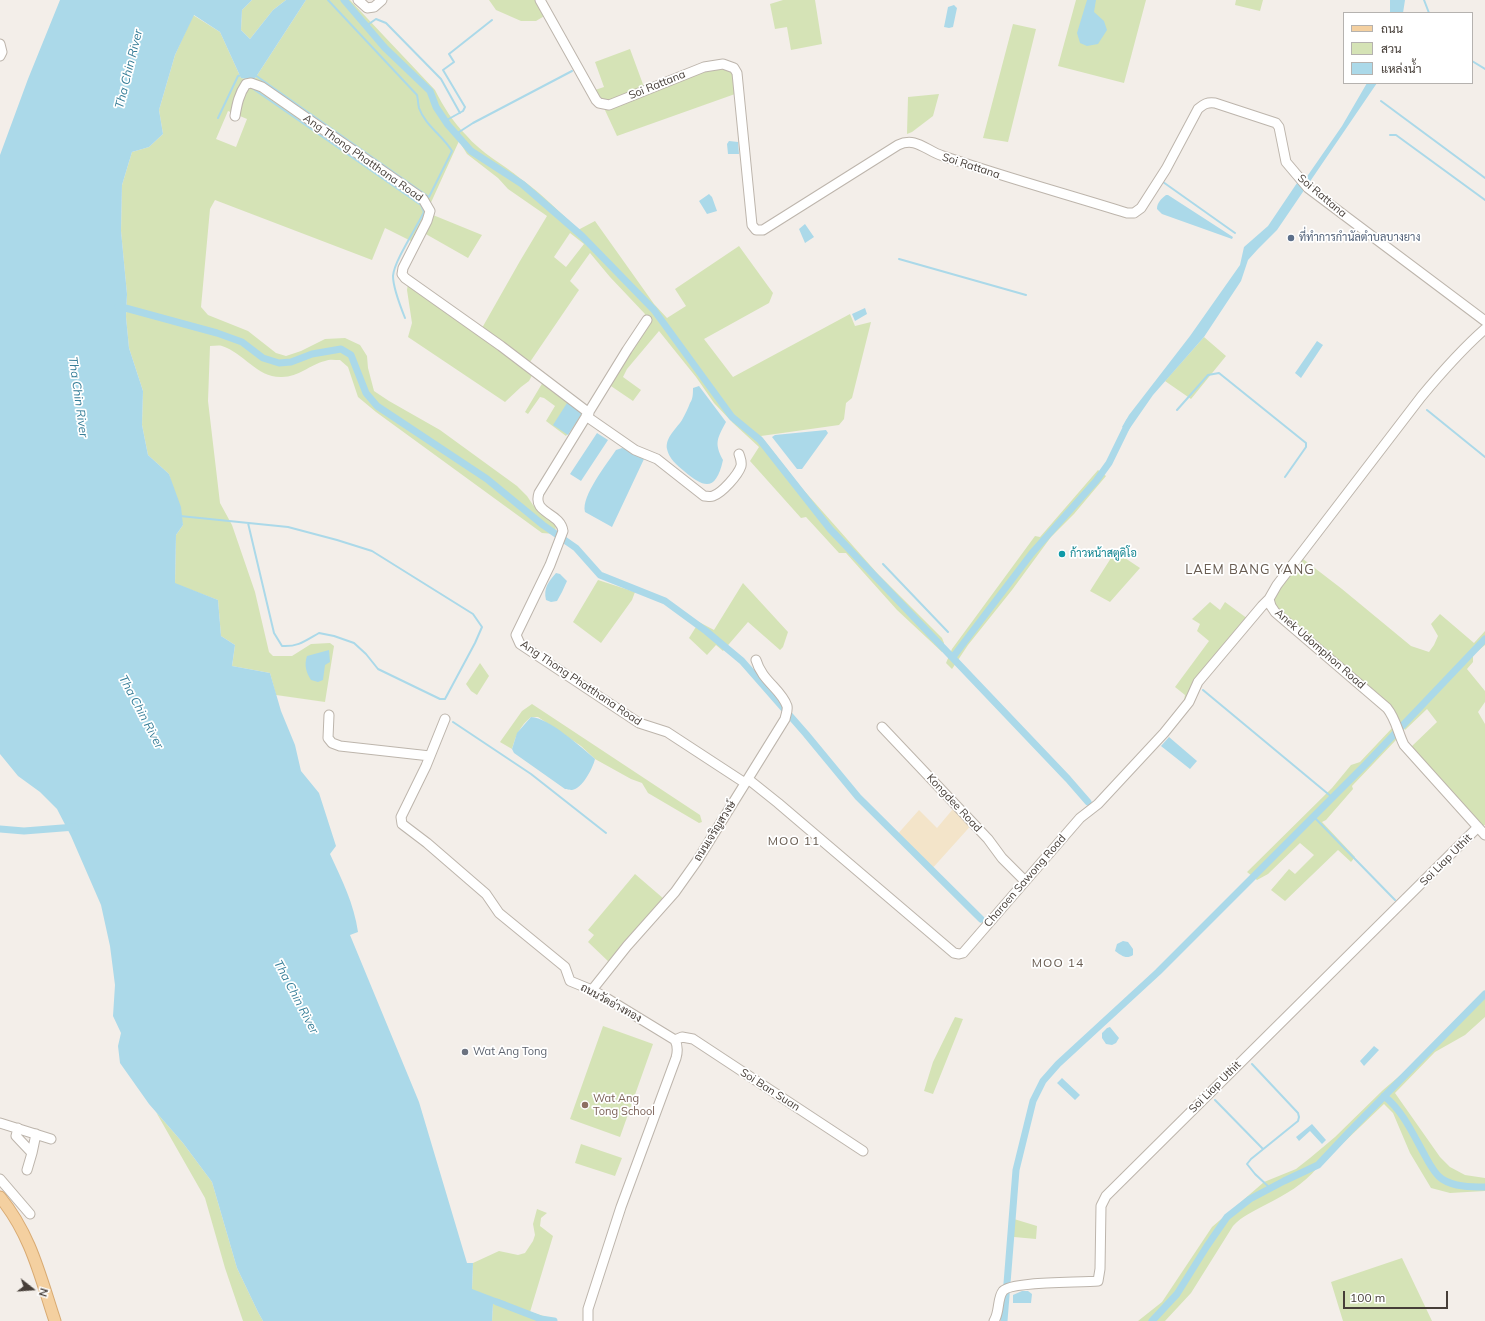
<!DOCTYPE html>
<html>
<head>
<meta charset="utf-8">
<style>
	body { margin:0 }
	#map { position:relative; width:1485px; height:1321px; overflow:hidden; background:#f3eee9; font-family:Mulish,Sarabun,sans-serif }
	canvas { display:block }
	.legend { position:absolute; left:1343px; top:12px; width:130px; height:72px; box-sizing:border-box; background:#fff; border:1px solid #b5b2af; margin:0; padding:5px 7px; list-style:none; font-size:12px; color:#463e38 }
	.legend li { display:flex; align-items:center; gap:8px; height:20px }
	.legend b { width:20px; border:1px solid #b5b2af }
	.north { position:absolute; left:12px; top:1269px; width:40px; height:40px; -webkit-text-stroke:3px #fff; paint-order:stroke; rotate:107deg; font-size:11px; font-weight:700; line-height:16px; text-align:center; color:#463e38 }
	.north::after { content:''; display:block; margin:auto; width:14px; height:18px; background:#463e38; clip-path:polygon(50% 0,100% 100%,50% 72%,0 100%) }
	.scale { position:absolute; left:1343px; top:1291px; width:105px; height:18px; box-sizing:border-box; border:2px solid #463e38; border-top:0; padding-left:5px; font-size:12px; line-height:14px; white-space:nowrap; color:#463e38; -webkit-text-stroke:3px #fff; paint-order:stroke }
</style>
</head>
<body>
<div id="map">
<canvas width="1485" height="1321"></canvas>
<ul class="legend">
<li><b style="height:5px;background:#f4d0a0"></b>ถนน</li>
<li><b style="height:11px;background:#d5e3b6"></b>สวน</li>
<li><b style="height:11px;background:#abd9e9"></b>แหล่งน้ำ</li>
</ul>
<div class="north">N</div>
<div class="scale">100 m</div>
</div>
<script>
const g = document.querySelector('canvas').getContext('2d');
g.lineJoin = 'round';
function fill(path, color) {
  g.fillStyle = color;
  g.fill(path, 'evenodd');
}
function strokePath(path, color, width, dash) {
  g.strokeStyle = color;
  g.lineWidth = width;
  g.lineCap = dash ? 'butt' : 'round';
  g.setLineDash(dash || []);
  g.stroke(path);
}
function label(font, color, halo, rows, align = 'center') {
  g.font = font + ' Mulish,Sarabun,sans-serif';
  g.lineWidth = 3.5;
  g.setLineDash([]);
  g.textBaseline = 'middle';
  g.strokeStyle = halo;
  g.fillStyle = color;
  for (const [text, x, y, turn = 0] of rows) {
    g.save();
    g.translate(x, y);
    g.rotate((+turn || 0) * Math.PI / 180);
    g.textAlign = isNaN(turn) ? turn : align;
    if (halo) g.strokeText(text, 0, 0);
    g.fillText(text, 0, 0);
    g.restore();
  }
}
fill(new Path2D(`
	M 252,0 L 286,0 L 273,10 L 250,39 L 241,30 L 242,10 Z
	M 306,0 L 350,0 L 435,90 C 443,106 453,122 466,135 C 481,153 503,164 521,179 C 542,194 560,212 578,230 L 595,221 L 654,304 L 667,318 L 686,306 L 675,289 L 739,246 L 773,293 L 769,303 L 704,339 L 733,377 L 850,314 L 855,326 L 871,322 L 852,398 L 846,403 L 844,419 L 839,425 L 761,436 L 800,486 L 877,573 L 942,638 L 944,643 L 942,652 L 897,610 L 846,553 L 839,553 L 806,517 L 801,518 L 750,461 L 759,447 L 733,423 L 714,403 L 696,377 L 659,331 L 627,369 L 623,377 L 641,390 L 633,401 L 605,382 L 645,314 L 610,277 L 590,253 L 570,281 L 579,290 L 530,362 L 536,368 L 529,381 L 521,387 L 505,402 L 408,337 L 412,323 L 407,290 L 409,278 L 482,328 L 520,261 L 547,216 L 508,189 L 498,178 L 467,154 L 459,141 L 413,242 L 385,228 L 372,260 L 215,200 L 210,209 L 201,307 L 208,315 L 248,331 L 276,353 L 286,356 L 301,351 L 325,339 L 345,338 L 360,345 L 367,356 L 368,368 L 374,391 L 389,401 L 440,430 L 517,486 L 527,496 L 533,505 L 556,525 L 555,534 L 542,533 L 376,412 L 358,397 L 348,367 L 340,360 C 335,360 329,359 325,361 C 309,365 299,377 282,377 C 257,378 244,353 222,346 C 219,345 214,346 210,346 L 208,401 L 220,503 L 232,525 L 255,592 L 269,652 L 273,656 L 292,656 L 311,644 L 330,643 L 334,646 L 325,702 L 276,695 L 270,673 L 232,666 L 235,645 L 221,636 L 218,600 L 175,584 L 176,535 L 183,525 L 169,474 L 148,455 L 142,425 L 143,391 L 129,348 L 126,317 L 127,294 L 121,231 L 122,185 L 132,152 L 149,147 L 163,134 L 159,110 L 175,55 L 193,15 L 220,32 L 241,78 L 254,80 ZM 228,111 L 247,119 L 236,147 L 216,139 ZM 570,233 L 584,244 L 566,267 L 554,257 Z
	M 489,0 L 537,0 L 546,15 L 536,21 L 521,21 L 496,10 Z
	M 783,0 L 815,0 L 822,44 L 791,50 L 787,27 L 775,29 L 770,4 Z
	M 1076,0 L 1146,0 L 1124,83 L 1058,66 Z
	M 1236,0 L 1263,0 L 1260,11 L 1235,5 Z
	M 1013,24 L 1036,29 L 1008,142 L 983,138 Z
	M 630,49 L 644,87 L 607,103 L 601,101 L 595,90 L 604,87 L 595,62 Z
	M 721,68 L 733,73 L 735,94 L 617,136 L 604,108 L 705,70 Z
	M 939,94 L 933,116 L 912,132 L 907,134 L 908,97 Z
	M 433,215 L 482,235 L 468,258 L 424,233 Z
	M 1204,337 L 1226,356 L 1191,399 L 1165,381 Z
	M 543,382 L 585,412 L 566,436 L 546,421 L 555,406 L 544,398 L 540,397 L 528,414 L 525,412 Z
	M 1098,470 L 1106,476 L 1074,514 L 1051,537 L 1012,590 L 968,645 L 952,669 L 946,663 L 952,649 L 1035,536 L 1040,537 Z
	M 1111,558 L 1125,558 L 1140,568 L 1110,602 L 1090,591 Z
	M 1303,559 L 1342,589 L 1411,646 L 1429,652 L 1434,645 L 1438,636 L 1431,624 L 1440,614 L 1474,643 L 1485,631 L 1485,645 L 1473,655 L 1473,662 L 1467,669 L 1485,691 L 1485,702 L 1478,712 L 1485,724 L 1485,825 L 1482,826 L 1411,747 L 1437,722 L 1427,709 L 1405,730 L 1393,710 L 1381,696 L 1282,614 L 1274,604 C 1274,591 1295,570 1303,559 Z
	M 598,580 L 635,592 L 632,600 L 601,643 L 573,622 Z
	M 743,583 L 788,632 L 783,647 L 780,650 L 748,622 L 723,651 L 716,645 L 707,655 L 689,638 L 699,622 L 714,630 Z
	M 1210,602 L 1220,610 L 1225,602 L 1248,619 L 1183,705 L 1185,695 L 1175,687 L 1209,641 L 1197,631 L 1200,624 L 1192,619 Z
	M 480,663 L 489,676 L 477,695 L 471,691 L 466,684 Z
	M 532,704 L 700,815 L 702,822 L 699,823 L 648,793 L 642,783 L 631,779 L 595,759 L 581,746 L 538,717 L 531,717 C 520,726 516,735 512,749 L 500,742 L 522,711 Z
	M 1394,726 L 1398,737 L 1396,740 L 1352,786 L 1353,789 L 1326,820 L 1322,822 L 1355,857 L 1351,862 L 1338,850 L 1285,901 L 1271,890 L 1289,869 L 1295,874 L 1314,855 L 1300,843 L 1268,874 L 1257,880 L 1247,872 L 1332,788 L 1351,765 L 1360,762 Z
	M 635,874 L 664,899 L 610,963 L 588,942 L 594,935 L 588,930 Z
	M 1485,991 L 1485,1017 L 1465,1035 L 1435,1052 L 1395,1093 L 1440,1157 L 1450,1167 L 1465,1175 L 1485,1178 L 1485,1191 L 1450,1193 L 1431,1188 L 1410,1153 L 1393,1113 L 1384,1104 L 1317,1168 C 1304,1184 1285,1195 1267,1204 C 1254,1211 1242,1216 1233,1226 L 1191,1293 L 1165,1321 L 1138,1321 L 1162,1302 L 1212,1227 L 1264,1182 L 1296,1169 L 1310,1158 L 1335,1137 L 1383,1090 L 1410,1067 Z
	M 955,1017 L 963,1019 L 933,1094 L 924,1091 L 933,1062 Z
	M 603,1026 L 653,1044 L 620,1137 L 570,1119 Z
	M 156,1112 L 183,1143 L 212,1182 L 237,1268 L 258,1312 L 263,1321 L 243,1321 L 225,1268 L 205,1198 Z
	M 581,1144 L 622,1158 L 615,1176 L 575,1163 Z
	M 537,1209 L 547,1213 L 541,1218 L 540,1226 L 553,1236 L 530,1312 L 547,1317 L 548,1320 L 550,1321 L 492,1321 L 493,1304 L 472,1290 L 473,1263 L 499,1251 L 518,1255 L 525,1253 L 533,1241 L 535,1235 L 533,1224 Z
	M 1014,1219 L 1037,1226 L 1036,1239 L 1014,1237 Z
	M 1402,1258 L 1432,1321 L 1343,1321 L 1331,1282 Z`), '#d5e3b6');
fill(new Path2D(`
	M 958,803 L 975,821 L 930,871 L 895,837 L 919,810 L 937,828 Z`), '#f3e4c9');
fill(new Path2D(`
	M 60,0 L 252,0 L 242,10 L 241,30 L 250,39 L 273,10 L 286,0 L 306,0 L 254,80 L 241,78 L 220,32 L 194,15 L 175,55 L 159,110 L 163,134 L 149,147 L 132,152 L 122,185 L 121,231 L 127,294 L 126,317 L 129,348 L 143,391 L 142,425 L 148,455 L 169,474 L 181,507 L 183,525 L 176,535 L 175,583 L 218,600 L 221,636 L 235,645 L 232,666 L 270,673 L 281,711 L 295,745 L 301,771 L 319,793 L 336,846 L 330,854 C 342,880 354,904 358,932 L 350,935 L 419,1102 L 467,1263 L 473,1263 L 472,1289 L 506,1302 L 505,1306 L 493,1304 L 492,1321 L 263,1321 L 258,1312 L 237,1268 L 212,1182 L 183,1143 L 149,1104 L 120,1063 L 118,1046 L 121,1033 L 113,1016 L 115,985 L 110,946 L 101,905 L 71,836 L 57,809 L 40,792 L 18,776 L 0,754 L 0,155 L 28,79 Z
	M 1087,0 L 1096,0 L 1094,12 L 1104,21 L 1107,30 L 1098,44 L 1087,46 L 1080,43 L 1077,33 Z
	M 1390,0 L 1405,0 L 1403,13 L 1390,13 Z
	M 954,5 L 957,8 L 953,27 L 949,28 L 944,27 L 948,7 Z
	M 1367,83 L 1377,83 L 1277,230 L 1258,249 L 1248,260 L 1241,281 L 1204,337 L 1153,395 L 1128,431 L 1122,427 L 1129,415 L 1190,336 L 1240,265 L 1244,247 L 1268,226 L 1297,183 L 1306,178 L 1342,126 Z
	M 729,141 L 738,142 L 739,154 L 728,154 L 727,144 Z
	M 709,194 L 712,197 L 717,211 L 707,214 L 699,201 Z
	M 1166,195 L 1168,195 L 1233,237 L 1232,239 L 1162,214 L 1157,209 C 1157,203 1161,199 1166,195 Z
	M 805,224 L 814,237 L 805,243 L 799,229 Z
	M 865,308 L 867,314 L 855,321 L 852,314 Z
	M 1317,341 L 1323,345 L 1301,378 L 1295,373 Z
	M 699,386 L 726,422 C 717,439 714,443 723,460 C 716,491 705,489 684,471 C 677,465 669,459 667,449 C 665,438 676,429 682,420 C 685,414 688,409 690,403 C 693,399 693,393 693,388 Z
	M 567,403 L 582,413 L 568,435 L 553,425 Z
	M 826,430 L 828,433 L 802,469 L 797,469 L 772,437 L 775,435 Z
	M 597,433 L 608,440 L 581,481 L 570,474 Z
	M 622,448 L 629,450 L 644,459 L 612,527 L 585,512 C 581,496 607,464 616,450 Z
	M 556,573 L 560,574 L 567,581 L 562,592 L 557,601 L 551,602 L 546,600 C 543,588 549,581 556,573 Z
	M 329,650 L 330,662 L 325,665 L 323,680 L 318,682 L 311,680 C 306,672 304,665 307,656 Z
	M 531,717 C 549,718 581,747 595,759 C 593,768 582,789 572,790 C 570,790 566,789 565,789 L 514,753 L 512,749 L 517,733 Z
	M 1169,737 L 1197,761 L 1190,769 L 1161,746 Z
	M 1123,941 L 1128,942 L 1133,949 L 1133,955 C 1126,960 1121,955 1115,951 L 1117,944 Z
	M 1110,1027 L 1119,1038 L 1116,1043 L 1112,1045 L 1106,1044 L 1102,1038 L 1102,1033 L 1107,1028 Z
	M 1374,1046 L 1379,1050 L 1364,1066 L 1360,1061 Z
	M 1062,1078 L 1080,1095 L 1075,1100 L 1057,1083 Z
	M 1312,1124 L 1326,1140 L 1322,1144 L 1310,1131 L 1299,1141 L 1296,1137 Z
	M 1022,1291 L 1028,1291 L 1032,1294 L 1031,1303 L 1013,1303 L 1013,1295 Z`), '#abd9e9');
strokePath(new Path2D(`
	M 1424,0 L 1429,13
	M 366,26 L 376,19 L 386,23 L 441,79 L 460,113
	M 1472,61 L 1485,69
	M 255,75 L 429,197 L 452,151 C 443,136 425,125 419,108 C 418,104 418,99 417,95 L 328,0
	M 252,88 L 421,205 L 424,212 C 417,227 394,261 393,276 C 393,286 401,308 405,318
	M 1381,101 L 1485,178
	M 218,118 L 238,76 L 242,75
	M 445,121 L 463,111 L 465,107 L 443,70 L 454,62 L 449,54 L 492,20
	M 456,134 L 473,123 L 572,71
	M 1390,135 L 1396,135 L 1485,200
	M 1163,182 L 1235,233
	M 899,259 L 1026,295
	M 1177,410 L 1208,375 L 1219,373 L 1306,443 L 1306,447 L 1285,477
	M 1427,410 L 1485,457
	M 180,516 L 288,527 L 337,540 L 372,551 L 473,614 L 482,627 L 475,643 L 445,699 L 440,699 L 378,669 L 366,654 L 354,643 L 334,636 L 319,633 C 305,641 298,647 282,646 L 274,633 L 248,523
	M 883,564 L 948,632
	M 1203,690 L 1333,798
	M 453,722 L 531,774 L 606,833
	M 1314,817 L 1395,900
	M 1252,1064 L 1298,1113 L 1299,1117 L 1298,1121 L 1251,1159 L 1247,1164 L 1255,1174 L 1270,1188
	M 1215,1100 L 1263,1149`), '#abd9e9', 2);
strokePath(new Path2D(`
	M 344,0 L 385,48 L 430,91 L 436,107 L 448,125 L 471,151 L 522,184 L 582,236 L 654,310 L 732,417 L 760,440 L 830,529 L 1068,779 L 1088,802
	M 118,306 L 217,333 L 242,342 L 263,358 L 279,363 L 291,362 L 312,354 L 341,349 L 351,355 L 366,393 L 377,406 L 487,479 L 543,525 L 576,548 L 600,575 L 665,601 L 706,631 L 742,661 L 806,734 L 858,797 L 981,919
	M 953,657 L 1032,553 L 1096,481 L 1109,463 L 1129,422
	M 0,829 L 24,831 L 75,827
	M 1384,1096 C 1402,1110 1412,1132 1423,1152 C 1428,1161 1434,1174 1442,1179 C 1454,1187 1472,1187 1485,1187
	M 497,1302 L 541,1319 L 554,1321
	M 1004,1321 L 1016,1170 L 1033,1101 L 1043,1081 L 1058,1064 L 1158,972 L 1366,764 L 1485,639
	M 1152,1321 L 1177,1294 L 1207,1246 L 1227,1217 L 1250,1199 L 1284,1181 L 1318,1165 L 1349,1132 L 1485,994`), '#abd9e9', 7);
const minor = new Path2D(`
	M 358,0 L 367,8 L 374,7 L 382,0
	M 540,0 L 596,100 L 599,103 L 609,105 L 704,67 L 723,64 L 734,68 L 737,73 L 752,225 L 756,230 L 763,230 L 898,145 C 916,136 926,151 943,156 C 1004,177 1066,194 1127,213 L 1134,213 L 1141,208 L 1166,169 L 1198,109 C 1204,104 1207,102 1215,103 L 1276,123 L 1279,127 L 1286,162 L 1308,188 L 1485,321
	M 0,44 L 2,52 L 0,56
	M 235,116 C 237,104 239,94 246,84 L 251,83 L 262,87 L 423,199 L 430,211 L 427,221 L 403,268 L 402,274 L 405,278 L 501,346 L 589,413
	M 647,320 L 627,350 L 539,493 C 532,514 560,512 563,531 L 550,565 L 516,635 L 520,644 L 639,723 L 667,732 L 745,783
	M 1485,329 C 1461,350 1441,373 1421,397 L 1277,585 L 1269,599 L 1271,606 L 1275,612 L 1387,708 C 1396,719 1398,733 1404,745 L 1485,835
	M 586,416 L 635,450 L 657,459 L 704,496 C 707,496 710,497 713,496 C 722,493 738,475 741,466 C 742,461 740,458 739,454
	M 329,715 L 328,738 L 332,743 L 340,746 L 430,756
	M 445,719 L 426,766 L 401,817 L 402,824 L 427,843 L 486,894 L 499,913 L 565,967 L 570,981 L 592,990 L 603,996 L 675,1040 C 678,1046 678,1051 676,1058 L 621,1207 L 588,1309 L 588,1321
	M 882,727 L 988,839 L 1002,858 L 1025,881
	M 748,779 L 778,803 L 954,953 L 959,954 L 963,953 L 1080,818 L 1098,804 L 1164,733 L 1189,702 L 1198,682 L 1262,606 L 1269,599
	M 592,990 L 627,946 L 675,892 L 697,861 L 785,719 C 786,714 788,710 787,706 C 781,689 762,681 756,660
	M 675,1040 L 682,1037 L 693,1039 L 863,1151
	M 0,1123 L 51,1139
	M 18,1128 L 16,1136 L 32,1153 L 27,1170
	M 32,1153 L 36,1134
	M 0,1179 L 30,1214
	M 994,1321 C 1000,1312 997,1298 1003,1291 C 1011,1281 1082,1283 1098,1281 L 1100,1269 L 1101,1206 L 1106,1196 L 1478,827`);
const major = new Path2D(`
	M 0,1197 C 31,1235 40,1276 55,1321`);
strokePath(minor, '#bdb5ac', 11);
strokePath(major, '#d8aa72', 13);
strokePath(minor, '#fff', 9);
strokePath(major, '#f4d0a0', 11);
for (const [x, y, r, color] of [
	[1291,238,4,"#5c6f8a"],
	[1062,554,4,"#0f9aa8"],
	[465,1052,4,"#6b7280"],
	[585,1105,4,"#8d6e63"]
]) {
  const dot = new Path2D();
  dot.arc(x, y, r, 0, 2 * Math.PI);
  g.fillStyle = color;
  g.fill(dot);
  strokePath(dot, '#fff', 1.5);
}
label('11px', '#463e38', '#fff', [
	["Soi Rattana",657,85,-22],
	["Ang Thong Phatthana Road",363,158,35],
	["Soi Rattana",971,166,18],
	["Soi Rattana",1322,196,40],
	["Anek Udomphon Road",1320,649,41],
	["Ang Thong Phatthana Road",581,683,34],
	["Kongdee Road",954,803,47],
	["ถนนเจริญสวงษ์",715,831,-58],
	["Soi Liap Uthit",1446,860,-45],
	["Charoen Sawong Road",1025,881,-49],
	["ถนนวัดอ่างทอง",611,1003,29],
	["Soi Liap Uthit",1215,1087,-45],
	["Soi Ban Suan",770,1090,33]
]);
label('11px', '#4e5e75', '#fff', [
	["ที่ทำการกำนัลตำบลบางยาง",1299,238]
], 'left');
label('11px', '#0d838f', '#fff', [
	["ก้าวหน้าสตูดิโอ",1070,554]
], 'left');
label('11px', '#5b616d', '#fff', [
	["Wat Ang Tong",473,1052]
], 'left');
label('11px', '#785e54', '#fff', [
	["Wat Ang",593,1099],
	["Tong School",593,1112]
], 'left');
label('italic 12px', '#377e98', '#fff', [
	["Tha Chin River",129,69,-76],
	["Tha Chin River",78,397,82],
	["Tha Chin River",141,712,62],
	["Tha Chin River",296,997,62]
]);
g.letterSpacing = '1px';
label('12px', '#675b50', '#fff', [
	["MOO 11",794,841],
	["MOO 14",1058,963]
]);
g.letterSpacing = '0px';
g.letterSpacing = '1px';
label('13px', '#675b50', '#fff', [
	["LAEM BANG YANG",1250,570]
]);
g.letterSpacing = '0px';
</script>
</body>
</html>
